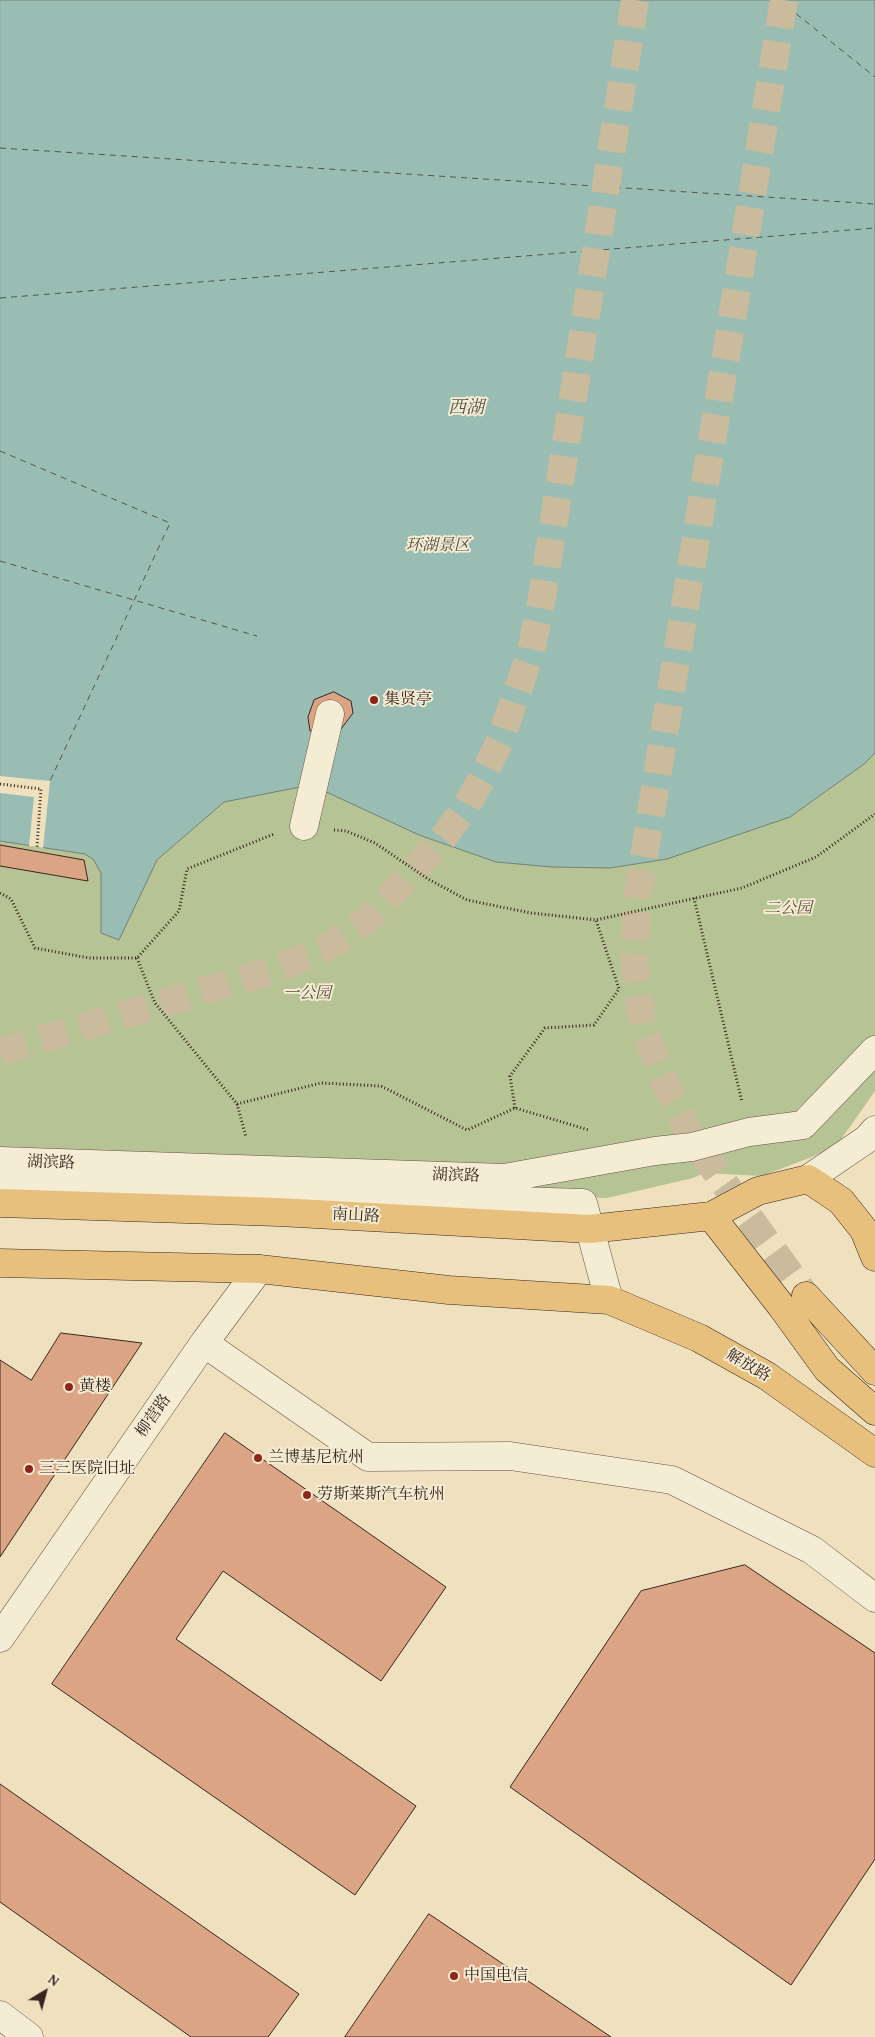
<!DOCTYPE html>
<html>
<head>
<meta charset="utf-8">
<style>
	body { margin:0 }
	#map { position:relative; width:875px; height:2037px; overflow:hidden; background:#efe1bd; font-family:"Gentium Book Plus",serif }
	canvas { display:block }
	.north { position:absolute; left:20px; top:1967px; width:50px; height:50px; -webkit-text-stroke:4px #f5ecd4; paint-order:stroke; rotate:37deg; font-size:14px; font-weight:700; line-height:20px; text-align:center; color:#39251e }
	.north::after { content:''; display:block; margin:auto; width:18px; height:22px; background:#39251e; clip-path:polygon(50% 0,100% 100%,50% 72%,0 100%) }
</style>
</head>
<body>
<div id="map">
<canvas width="875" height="2037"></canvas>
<div class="north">N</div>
</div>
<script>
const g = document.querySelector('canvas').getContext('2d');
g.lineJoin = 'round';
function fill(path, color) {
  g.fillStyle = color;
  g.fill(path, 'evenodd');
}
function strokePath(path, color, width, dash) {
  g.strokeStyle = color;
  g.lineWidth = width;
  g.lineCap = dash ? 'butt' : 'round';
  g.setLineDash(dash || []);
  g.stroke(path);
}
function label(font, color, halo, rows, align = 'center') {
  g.font = font + ' "Gentium Book Plus","Noto Serif SC",serif';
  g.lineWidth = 4;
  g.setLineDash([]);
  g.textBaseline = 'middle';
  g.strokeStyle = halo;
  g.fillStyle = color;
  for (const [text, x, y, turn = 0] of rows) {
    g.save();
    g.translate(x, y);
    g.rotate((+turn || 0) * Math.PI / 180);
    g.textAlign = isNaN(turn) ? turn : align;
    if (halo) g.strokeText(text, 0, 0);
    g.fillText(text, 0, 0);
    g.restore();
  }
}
fill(new Path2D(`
	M 0,0 L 875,0 L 875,1091 L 835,1148 L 762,1176 L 704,1173 L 693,1178 L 607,1198 L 282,1186 L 0,1179 Z`), '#b6c394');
const water = new Path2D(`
	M 0,0 L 875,0 L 875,753 L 864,764 L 790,817 L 667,859 L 610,868 L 552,867 L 496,862 L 419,835 L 320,789 L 305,786 L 224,802 L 157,860 L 119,940 L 101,933 L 101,873 L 93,859 L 85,854 L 0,841 Z`);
fill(water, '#9abdb3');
strokePath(water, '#738077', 1);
fill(new Path2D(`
	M 0,776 L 50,781 L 43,848 L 29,846 L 34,797 L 0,793 Z`), '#efe1bd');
strokePath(new Path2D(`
	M 779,0 L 875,77
	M 0,148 L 875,204
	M 0,298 L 875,228
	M 0,451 L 170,523 L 50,781
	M 0,561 L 257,636`), '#56534b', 1, [6, 5]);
const building = new Path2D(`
	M 334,692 L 351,701 L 353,713 L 338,733 L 319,733 L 310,731 L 308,717 L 314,700 Z
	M 0,845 L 84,860 L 88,881 L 0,866 Z
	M 61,1333 L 142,1343 L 0,1557 L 0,1360 L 31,1380 Z
	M 225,1433 L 446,1587 L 381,1681 L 223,1571 L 176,1639 L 416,1806 L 355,1895 L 52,1684 Z
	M 745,1565 L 875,1653 L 875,1859 L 791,1985 L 510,1787 L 641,1591 Z
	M 0,1784 L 299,1994 L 268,2037 L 191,2037 L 0,1902 Z
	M 429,1914 L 611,2037 L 345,2037 Z`);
fill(building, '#dba585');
strokePath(building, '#39251e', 1);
strokePath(new Path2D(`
	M 784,0 L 638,893 L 634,960 L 642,1025 L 668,1089 L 693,1140 L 806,1296
	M 0,1052 L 277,969 L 329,947 L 371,917 L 443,838 L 466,807 L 483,776 L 500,741 L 531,652 L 542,597 L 635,0`), '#cbbb9d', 28, [28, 14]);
const minor = new Path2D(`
	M 304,826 L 330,714
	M 0,1161 L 504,1178 L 655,1151 L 692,1147 L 749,1132 L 803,1125 L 875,1050
	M 808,1179 L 867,1139 L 875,1130
	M 0,1183 L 67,1183 L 307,1195 L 583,1203 L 609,1300
	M 204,1343 L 368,1457 L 510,1456 L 672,1480 L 812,1550 L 875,1598
	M 0,1638 L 204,1343 L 259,1269
	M 0,2015 L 29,2037`);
const major = new Path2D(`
	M 0,1203 L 278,1212 L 590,1229 L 711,1216 L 758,1191 L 808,1179 L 841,1201 L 864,1230 L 875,1257
	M 711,1216 L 782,1307 L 827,1369 L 875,1411
	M 0,1263 L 259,1269 L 449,1290 L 609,1300 L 699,1338 L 767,1376 L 875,1453
	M 806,1296 L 875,1371`);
strokePath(minor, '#665446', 29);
strokePath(major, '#39251e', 29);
strokePath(new Path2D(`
	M 0,784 L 41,789 L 37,847
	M 334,830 L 346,831 L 375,843 L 428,879 L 467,900 L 531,913 L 596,920 L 742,888 L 816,857 L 875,814
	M 0,893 L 11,899 L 35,948 L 89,958 L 137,958 L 179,911 L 187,869 L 274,834
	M 694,898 L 742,1102
	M 137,958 L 155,1003 L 237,1104 L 321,1083 L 381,1086 L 467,1130 L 515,1108 L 589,1130
	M 237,1104 L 246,1137
	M 515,1108 L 510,1076 L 545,1028 L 594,1025 L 619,989 L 596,920`), '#39251e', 3, [1, 2.5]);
strokePath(minor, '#f5ecd4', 28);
strokePath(major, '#e8c07e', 28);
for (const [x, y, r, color] of [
	[374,700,5,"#8f2418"],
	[69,1387,5,"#8f2418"],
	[258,1458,5,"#8f2418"],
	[29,1469,5,"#8f2418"],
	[307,1495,5,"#8f2418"],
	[454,1976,5,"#8f2418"]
]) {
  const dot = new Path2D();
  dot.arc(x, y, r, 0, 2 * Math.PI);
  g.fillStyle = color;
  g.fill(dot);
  strokePath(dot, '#f5ecd4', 2);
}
label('italic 16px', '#584c3c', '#f5ecd4', [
	["环湖景区",438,546],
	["二公园",788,909],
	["一公园",307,994]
]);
label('16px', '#39251e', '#f5ecd4', [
	["集贤亭",384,700],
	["黄楼",79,1387],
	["兰博基尼杭州",268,1458],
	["三三医院旧址",39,1469],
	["劳斯莱斯汽车杭州",317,1495],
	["中国电信",464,1976]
], 'left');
label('16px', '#39251e', '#f5ecd4', [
	["湖滨路",51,1163,2],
	["湖滨路",456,1176,2],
	["南山路",356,1216,3],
	["解放路",748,1366,30],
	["柳营路",154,1416,-55]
]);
label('italic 18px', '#56534b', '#f5ecd4', [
	["西湖",466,408]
]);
</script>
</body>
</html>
